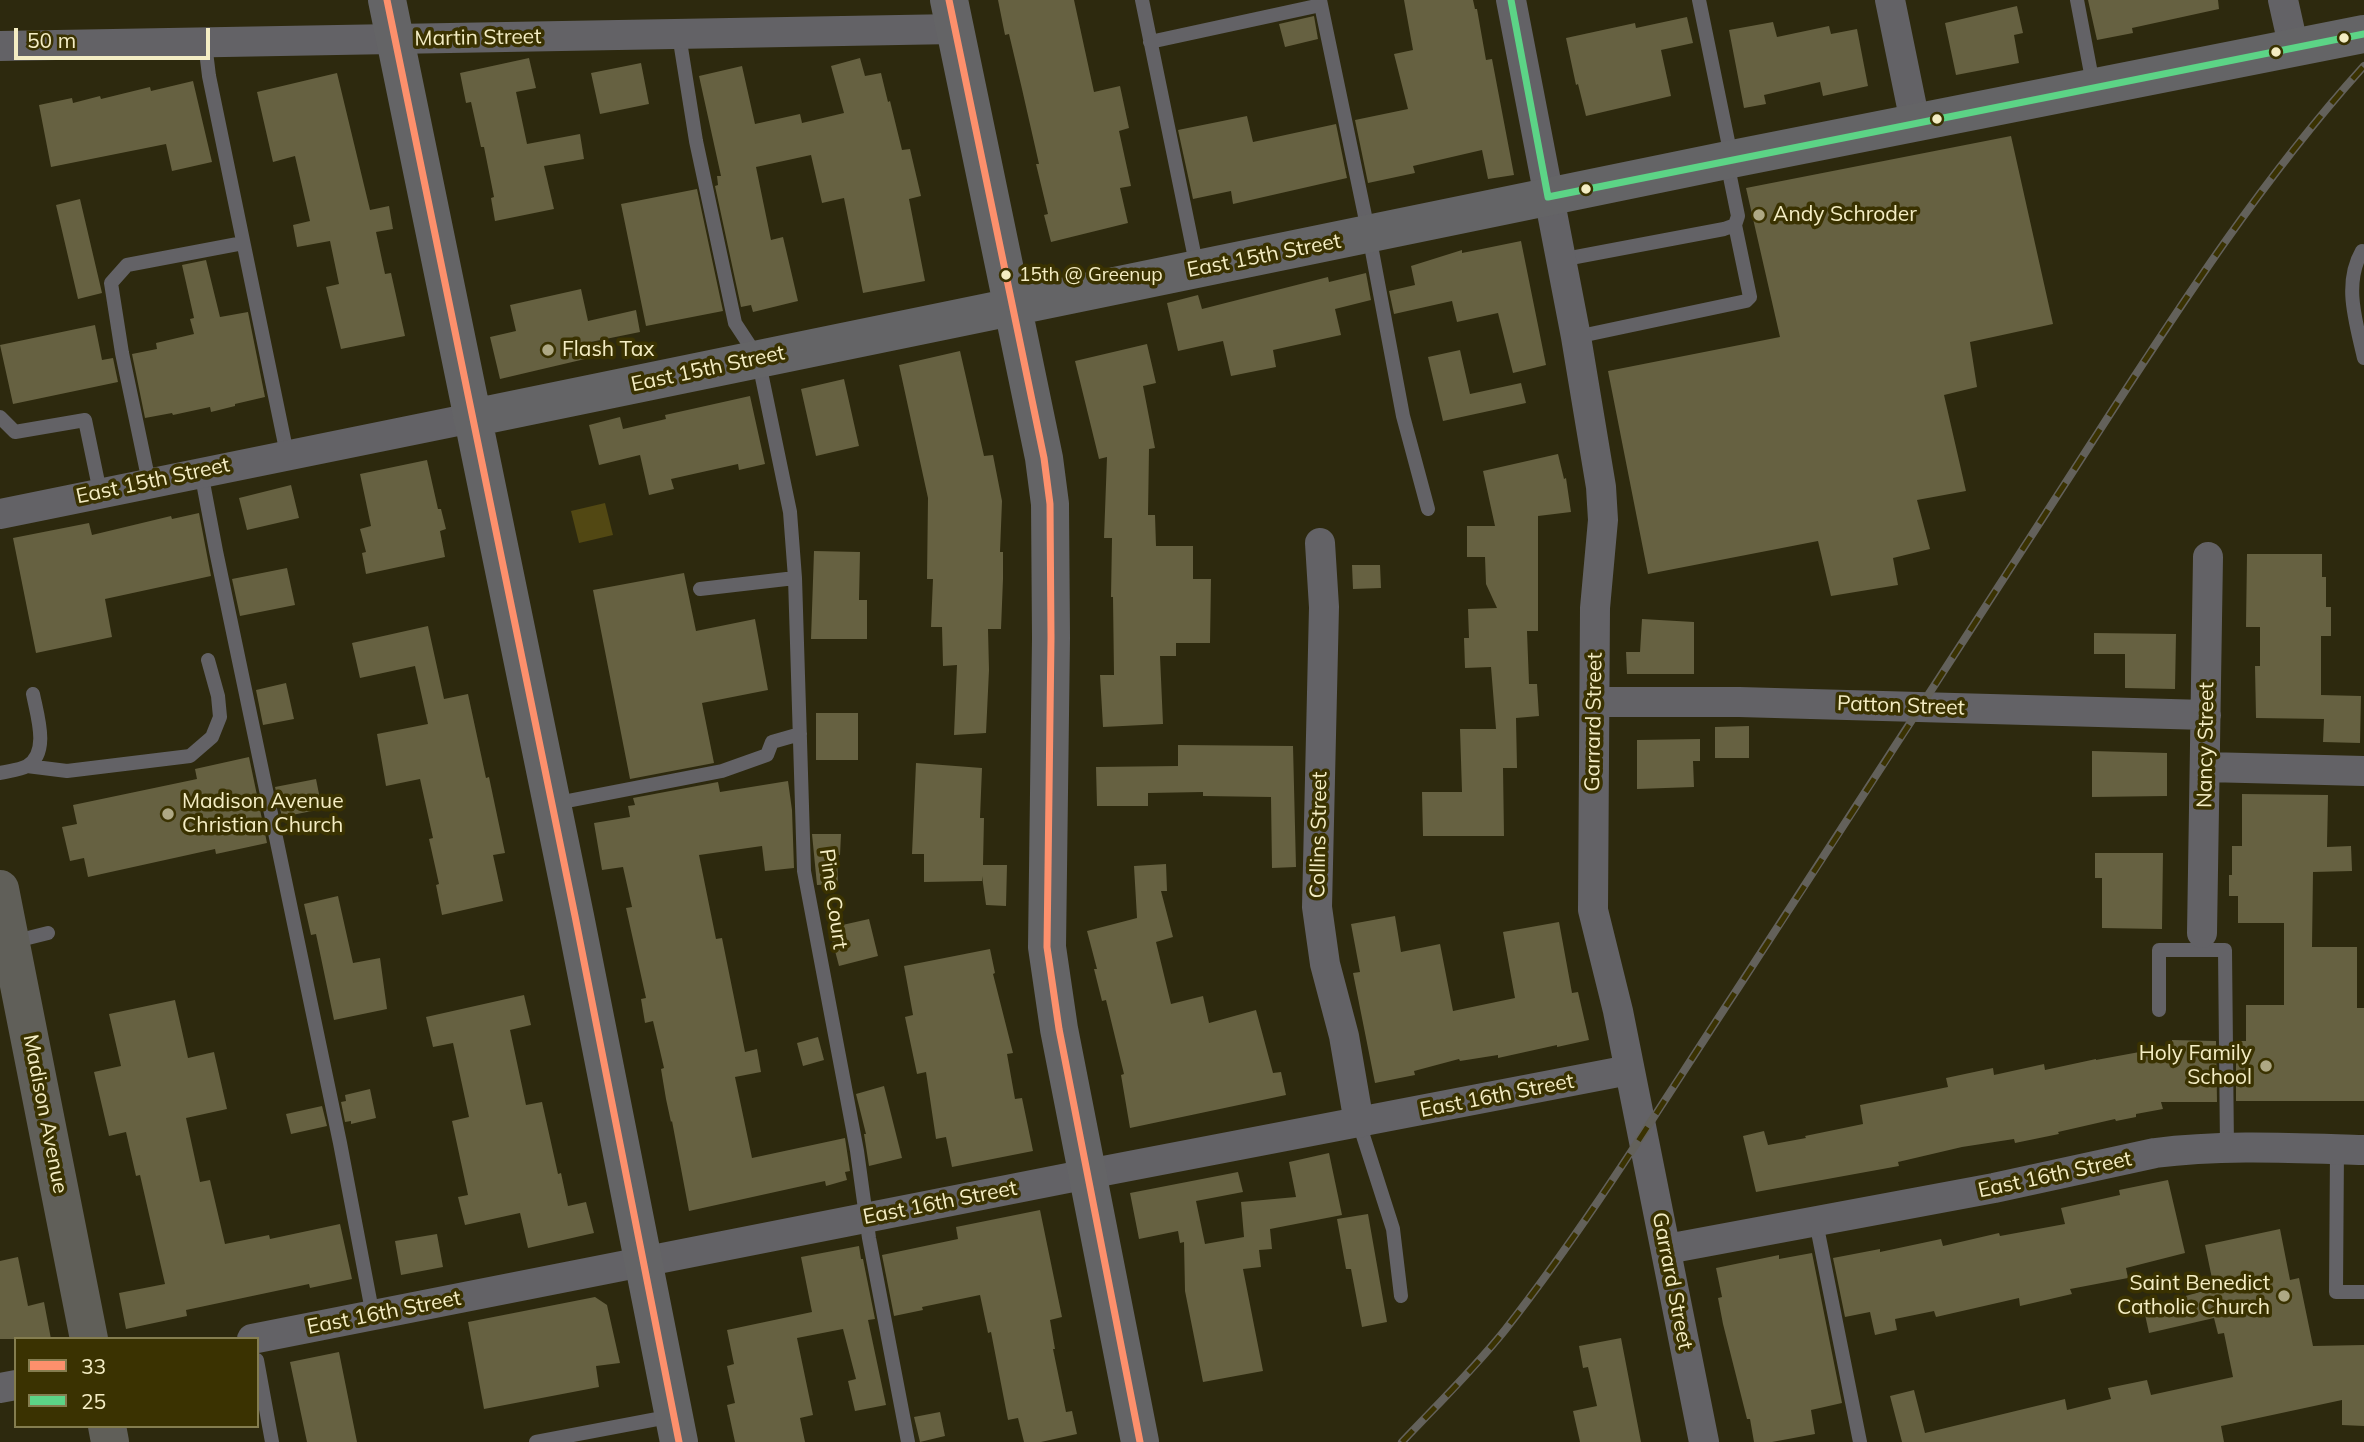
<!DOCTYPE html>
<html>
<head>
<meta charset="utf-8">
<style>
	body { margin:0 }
	#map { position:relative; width:2364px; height:1442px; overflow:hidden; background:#2d290e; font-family:Mulish,sans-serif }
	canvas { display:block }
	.legend { position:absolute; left:14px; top:1337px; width:245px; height:91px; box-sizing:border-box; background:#3a3201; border:2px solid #847d4f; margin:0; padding:9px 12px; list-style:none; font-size:21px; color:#f4edc4 }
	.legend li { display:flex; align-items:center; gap:14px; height:35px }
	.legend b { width:35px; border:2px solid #847d4f }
	.scale { position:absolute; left:14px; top:28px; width:196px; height:32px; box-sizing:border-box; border:4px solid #f4edc4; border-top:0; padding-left:9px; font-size:21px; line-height:24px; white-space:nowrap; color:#f4edc4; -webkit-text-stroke:5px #3a3201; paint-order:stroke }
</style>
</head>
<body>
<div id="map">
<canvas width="2364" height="1442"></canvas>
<ul class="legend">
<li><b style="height:9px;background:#fd906c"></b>33</li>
<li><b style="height:9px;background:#5cd486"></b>25</li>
</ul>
<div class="scale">50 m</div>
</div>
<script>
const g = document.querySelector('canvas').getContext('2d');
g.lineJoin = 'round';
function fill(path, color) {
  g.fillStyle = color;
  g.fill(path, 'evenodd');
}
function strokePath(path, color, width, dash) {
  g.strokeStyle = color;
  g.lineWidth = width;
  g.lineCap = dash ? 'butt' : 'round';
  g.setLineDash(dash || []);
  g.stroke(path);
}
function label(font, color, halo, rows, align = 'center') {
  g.font = font + ' Mulish,sans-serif';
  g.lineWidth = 7;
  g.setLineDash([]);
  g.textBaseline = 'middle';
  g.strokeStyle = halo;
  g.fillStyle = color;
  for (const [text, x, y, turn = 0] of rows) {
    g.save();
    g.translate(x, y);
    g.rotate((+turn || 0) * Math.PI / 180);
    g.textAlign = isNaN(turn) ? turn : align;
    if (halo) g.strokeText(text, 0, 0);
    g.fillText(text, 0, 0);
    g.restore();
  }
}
fill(new Path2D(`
	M 605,503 L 613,535 L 579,543 L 571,511 Z`), '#524813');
fill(new Path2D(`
	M 998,0 L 1074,0 L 1094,92 L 1120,86 L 1129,128 L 1119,131 L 1131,186 L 1120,188 L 1128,223 L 1051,242 L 1044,215 L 1048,214 L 1036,164 L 1039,164 L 1022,89 L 1009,34 L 1005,35 Z
	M 1404,0 L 1473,0 L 1475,9 L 1477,9 L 1486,60 L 1492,59 L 1514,175 L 1488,179 L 1482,150 L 1413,166 L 1415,173 L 1368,183 L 1355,120 L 1408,109 L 1394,54 L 1413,50 Z
	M 2088,0 L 2218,0 L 2219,9 L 2132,28 L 2133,33 L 2097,40 Z
	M 2017,6 L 2023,33 L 2014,35 L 2019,63 L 1956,75 L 1945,23 Z
	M 1314,16 L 1318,39 L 1285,47 L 1279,24 Z
	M 1687,17 L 1693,43 L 1661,50 L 1671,96 L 1586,116 L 1578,84 L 1576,85 L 1566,38 L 1635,23 L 1636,28 Z
	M 1773,22 L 1777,37 L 1829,26 L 1831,34 L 1857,29 L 1868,86 L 1823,96 L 1820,82 L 1764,95 L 1766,104 L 1744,108 L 1729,30 Z
	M 529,58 L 536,88 L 516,92 L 527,144 L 580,134 L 584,159 L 544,166 L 554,209 L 495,221 L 491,198 L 494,197 L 484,147 L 481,147 L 471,102 L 466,103 L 460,73 Z
	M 860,58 L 865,76 L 881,73 L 888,102 L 890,101 L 902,150 L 910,149 L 921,196 L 909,199 L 925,281 L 863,293 L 844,198 L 822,203 L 811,155 L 756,167 L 771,240 L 783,237 L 798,301 L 753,312 L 751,305 L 741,307 L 715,186 L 718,185 L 717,176 L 721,176 L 699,76 L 742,66 L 755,124 L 800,114 L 802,123 L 844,113 L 831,66 Z
	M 641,63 L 649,104 L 600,114 L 591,73 Z
	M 337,73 L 370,210 L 389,206 L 393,229 L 376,232 L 385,274 L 391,273 L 405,336 L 341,349 L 326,287 L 339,284 L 330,241 L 297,247 L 293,225 L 310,221 L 295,156 L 273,162 L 257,92 Z
	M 193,81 L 212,162 L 172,171 L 166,144 L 51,167 L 39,105 L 72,98 L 73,103 L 100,96 L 101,99 L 150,87 L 151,91 Z
	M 1247,116 L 1253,142 L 1336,124 L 1347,178 L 1233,204 L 1231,191 L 1193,199 L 1178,130 Z
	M 2011,136 L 2053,324 L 1970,342 L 1977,387 L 1944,395 L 1966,491 L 1917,500 L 1930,549 L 1893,558 L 1898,585 L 1831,596 L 1818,541 L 1648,574 L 1608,371 L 1780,337 L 1746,188 Z
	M 697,189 L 723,311 L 646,326 L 621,204 Z
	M 80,199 L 102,293 L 78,299 L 56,205 Z
	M 1521,241 L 1546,365 L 1513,373 L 1498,313 L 1457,322 L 1452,301 L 1394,314 L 1389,291 L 1415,285 L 1411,266 L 1462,250 L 1462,253 Z
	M 206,260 L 220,317 L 248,312 L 265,397 L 235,404 L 235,406 L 211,412 L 210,407 L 173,415 L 172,413 L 145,418 L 132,354 L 157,349 L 156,343 L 194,334 L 190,319 L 194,318 L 182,265 Z
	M 1366,273 L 1371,300 L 1335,309 L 1341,335 L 1273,350 L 1276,367 L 1231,376 L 1223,341 L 1178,351 L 1167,303 L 1198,295 L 1202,309 L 1328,277 L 1329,282 Z
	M 581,289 L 588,321 L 636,310 L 640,332 L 581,344 L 585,359 L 500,379 L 490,337 L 516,331 L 510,305 Z
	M 95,325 L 102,360 L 113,358 L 118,382 L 13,404 L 0,345 Z
	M 1147,344 L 1156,383 L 1143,386 L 1155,448 L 1149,449 L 1148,515 L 1155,515 L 1156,546 L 1193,546 L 1193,579 L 1211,579 L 1210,643 L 1176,643 L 1176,656 L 1160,656 L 1163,724 L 1103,727 L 1100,675 L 1114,675 L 1113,597 L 1111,597 L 1112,538 L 1104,538 L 1107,457 L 1099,459 L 1075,361 Z
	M 1460,350 L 1470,394 L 1521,383 L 1526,403 L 1443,421 L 1428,357 Z
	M 960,351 L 984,456 L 993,455 L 1002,501 L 1000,552 L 1003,552 L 1003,579 L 1001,629 L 988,629 L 989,670 L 986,733 L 954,735 L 957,665 L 943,666 L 942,627 L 931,627 L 933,579 L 927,579 L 928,498 L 899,365 Z
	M 844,379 L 859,446 L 816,456 L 801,389 Z
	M 750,396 L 765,464 L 739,470 L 738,464 L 671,479 L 674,489 L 649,495 L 640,455 L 599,465 L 589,425 L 620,417 L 623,429 L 666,419 L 665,415 Z
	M 1558,454 L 1564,479 L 1566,478 L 1571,512 L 1538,516 L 1538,631 L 1527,631 L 1529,684 L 1537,684 L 1539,716 L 1516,718 L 1517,768 L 1503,768 L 1504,836 L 1423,836 L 1422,792 L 1462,792 L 1460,729 L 1496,729 L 1491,667 L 1465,668 L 1464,638 L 1469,638 L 1468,609 L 1497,608 L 1486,584 L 1485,557 L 1467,557 L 1467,526 L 1495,526 L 1483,471 Z
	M 427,460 L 438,509 L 441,509 L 446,529 L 440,531 L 445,557 L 366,574 L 362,553 L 366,552 L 360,529 L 371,526 L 360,474 Z
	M 291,485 L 299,518 L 247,530 L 239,498 Z
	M 199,513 L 211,576 L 105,599 L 112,637 L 36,653 L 13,538 L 89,523 L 92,535 L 171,516 L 172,519 Z
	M 814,551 L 860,552 L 859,600 L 867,600 L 867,639 L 811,639 Z
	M 2247,554 L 2322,554 L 2322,577 L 2326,577 L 2326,607 L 2331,607 L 2331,636 L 2321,636 L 2321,695 L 2361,696 L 2360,743 L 2323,742 L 2324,719 L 2256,718 L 2255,666 L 2260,666 L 2260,627 L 2246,627 Z
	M 1352,565 L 1380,565 L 1381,588 L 1353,589 Z
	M 287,568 L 295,605 L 240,616 L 232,579 Z
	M 684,573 L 696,631 L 755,619 L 768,690 L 702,703 L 714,763 L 630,779 L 593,590 Z
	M 1642,619 L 1694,622 L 1694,674 L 1627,674 L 1626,652 L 1640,652 Z
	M 428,626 L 444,699 L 468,694 L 486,778 L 489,777 L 505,853 L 493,855 L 503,901 L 442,915 L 436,885 L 439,884 L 429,839 L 433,838 L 420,779 L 386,786 L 377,734 L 428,724 L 415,666 L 360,678 L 352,643 Z
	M 2094,633 L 2176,634 L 2175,689 L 2125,688 L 2125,654 L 2094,654 Z
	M 286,683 L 294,719 L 263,725 L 256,690 Z
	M 816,713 L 858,713 L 858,760 L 816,760 Z
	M 1749,726 L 1749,758 L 1715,758 L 1715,727 Z
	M 1700,739 L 1700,761 L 1693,761 L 1694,787 L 1637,789 L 1637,740 Z
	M 1178,745 L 1293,746 L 1296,867 L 1272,868 L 1271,797 L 1203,796 L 1203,792 L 1148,793 L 1148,806 L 1097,806 L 1096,767 L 1178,766 Z
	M 2092,751 L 2167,753 L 2167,796 L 2092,797 Z
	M 249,757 L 267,843 L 216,854 L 215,849 L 88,877 L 84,858 L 70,861 L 62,827 L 77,824 L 73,805 L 197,779 L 195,769 Z
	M 916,763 L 982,768 L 980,818 L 984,818 L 983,865 L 1007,865 L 1006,906 L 986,905 L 982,876 L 982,881 L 924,882 L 924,854 L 912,854 Z
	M 316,779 L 322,809 L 282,817 L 275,787 Z
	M 788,781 L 792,810 L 794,868 L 765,871 L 762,846 L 699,855 L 716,939 L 722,938 L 745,1052 L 757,1049 L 761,1072 L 735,1077 L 752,1158 L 845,1138 L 850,1171 L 845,1172 L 847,1180 L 826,1186 L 825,1181 L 689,1211 L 672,1121 L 671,1122 L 666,1099 L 661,1069 L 664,1068 L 653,1021 L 645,1023 L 641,999 L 646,998 L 626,908 L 632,907 L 623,867 L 602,870 L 594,823 L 630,817 L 628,806 L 635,805 L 633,798 L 718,782 L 720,792 Z
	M 2242,794 L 2328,795 L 2327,847 L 2351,846 L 2352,871 L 2313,872 L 2312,947 L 2357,947 L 2357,1008 L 2364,1008 L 2364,1101 L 2236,1101 L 2236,1041 L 2246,1041 L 2246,1005 L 2284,1005 L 2284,923 L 2238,923 L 2238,896 L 2229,896 L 2229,875 L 2232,875 L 2232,846 L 2242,846 Z
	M 812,834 L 841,834 L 840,855 L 837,855 L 838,884 L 817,885 Z
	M 2095,853 L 2163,853 L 2162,929 L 2102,928 L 2102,878 L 2095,878 Z
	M 1166,864 L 1167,891 L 1161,891 L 1173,937 L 1156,942 L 1171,1004 L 1203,996 L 1209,1023 L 1256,1010 L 1273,1073 L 1281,1072 L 1286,1095 L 1130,1128 L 1121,1075 L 1124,1074 L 1106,1000 L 1102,1001 L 1094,969 L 1097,969 L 1087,931 L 1137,918 L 1134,866 Z
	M 338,896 L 353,963 L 380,958 L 387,1009 L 334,1020 L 316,934 L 311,935 L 304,904 Z
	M 1395,916 L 1401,952 L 1440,944 L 1453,1011 L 1515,998 L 1503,932 L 1559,922 L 1572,993 L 1578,992 L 1589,1040 L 1557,1047 L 1557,1045 L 1498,1058 L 1498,1055 L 1460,1061 L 1459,1059 L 1414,1071 L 1415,1075 L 1375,1083 L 1353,973 L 1360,972 L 1351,924 Z
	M 869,919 L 878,956 L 839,966 L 829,928 Z
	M 990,949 L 995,973 L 993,974 L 1013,1053 L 1007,1054 L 1015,1099 L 1022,1098 L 1033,1151 L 952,1167 L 946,1137 L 936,1139 L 926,1072 L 917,1074 L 905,1017 L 913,1015 L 904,966 Z
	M 524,995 L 531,1025 L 510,1030 L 526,1105 L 542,1102 L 558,1174 L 561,1173 L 568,1206 L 586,1202 L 594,1233 L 528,1248 L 520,1213 L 465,1225 L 458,1197 L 468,1195 L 452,1121 L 469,1117 L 453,1043 L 433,1047 L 426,1017 Z
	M 175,1000 L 188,1058 L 214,1052 L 227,1109 L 186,1118 L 200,1182 L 210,1180 L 225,1244 L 269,1235 L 270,1239 L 340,1224 L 352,1279 L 310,1288 L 309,1284 L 186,1310 L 187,1316 L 126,1329 L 119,1293 L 165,1284 L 140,1175 L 136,1176 L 126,1132 L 109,1136 L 94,1072 L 121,1066 L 109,1014 Z
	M 818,1037 L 824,1060 L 803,1066 L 797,1043 Z
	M 2172,1040 L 2216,1041 L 2217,1102 L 2161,1102 L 2163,1109 L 2136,1114 L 2136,1117 L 2116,1121 L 2115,1119 L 2058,1132 L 2059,1134 L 2015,1143 L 2014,1139 L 1962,1147 L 1898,1162 L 1899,1166 L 1756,1192 L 1743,1136 L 1764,1131 L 1768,1145 L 1806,1138 L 1805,1136 L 1863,1124 L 1860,1105 L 1948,1087 L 1946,1078 L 1993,1068 L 1994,1075 L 2044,1064 L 2045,1070 L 2096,1059 L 2096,1060 L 2172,1046 Z
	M 884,1086 L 902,1158 L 869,1166 L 864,1134 L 866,1134 L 856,1094 Z
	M 370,1089 L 376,1118 L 351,1124 L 351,1121 L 345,1122 L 341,1102 L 346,1101 L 345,1095 Z
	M 322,1106 L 327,1126 L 291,1134 L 286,1114 Z
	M 1329,1153 L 1342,1215 L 1270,1229 L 1272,1249 L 1259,1250 L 1261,1267 L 1243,1269 L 1263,1371 L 1203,1382 L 1185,1291 L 1184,1242 L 1180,1243 L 1178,1231 L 1139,1239 L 1130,1193 L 1238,1172 L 1243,1192 L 1196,1201 L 1205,1244 L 1244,1237 L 1241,1202 L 1296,1197 L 1289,1162 Z
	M 2168,1180 L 2185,1253 L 2126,1268 L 2128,1278 L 2070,1289 L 2072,1294 L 2020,1306 L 2019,1298 L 1936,1317 L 1934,1311 L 1895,1319 L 1897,1330 L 1875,1335 L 1870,1312 L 1845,1317 L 1833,1258 L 1880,1249 L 1880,1252 L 1941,1239 L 1943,1246 L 1999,1233 L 2000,1236 L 2065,1224 L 2061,1208 L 2120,1195 L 2119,1190 Z
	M 1040,1210 L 1062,1317 L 1050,1320 L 1055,1349 L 1053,1349 L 1066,1412 L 1072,1411 L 1077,1434 L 1041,1442 L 1024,1442 L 1018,1418 L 1008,1420 L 991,1332 L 988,1333 L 980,1295 L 922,1307 L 923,1310 L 894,1316 L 882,1255 L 958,1239 L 956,1227 Z
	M 1368,1214 L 1387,1322 L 1362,1327 L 1351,1269 L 1346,1269 L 1337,1219 Z
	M 2280,1229 L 2290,1280 L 2299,1278 L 2313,1346 L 2364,1345 L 2364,1426 L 2342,1425 L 2342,1400 L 2221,1426 L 2224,1442 L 1902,1442 L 1890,1396 L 1914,1390 L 1925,1433 L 2065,1399 L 2067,1410 L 2111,1399 L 2108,1388 L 2147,1380 L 2151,1395 L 2233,1377 L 2224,1333 L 2218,1334 L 2214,1318 L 2149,1333 L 2144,1310 L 2184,1301 L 2182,1297 L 2214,1288 L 2205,1245 Z
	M 437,1234 L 443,1267 L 401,1275 L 395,1241 Z
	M 859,1246 L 861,1259 L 863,1259 L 875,1319 L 868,1320 L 886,1405 L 855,1411 L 848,1381 L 856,1379 L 843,1329 L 797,1338 L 813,1415 L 800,1418 L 805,1442 L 735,1442 L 727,1405 L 735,1403 L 727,1366 L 734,1364 L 727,1330 L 812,1312 L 801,1257 Z
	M 1812,1253 L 1842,1403 L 1811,1410 L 1815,1434 L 1772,1442 L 1754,1442 L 1750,1419 L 1747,1419 L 1723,1324 L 1718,1298 L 1722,1297 L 1716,1268 L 1779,1255 L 1779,1259 Z
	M 18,1257 L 28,1306 L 44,1302 L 51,1339 L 0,1339 L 0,1261 Z
	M 595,1297 L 607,1305 L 620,1363 L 596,1366 L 599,1387 L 484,1409 L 468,1322 Z
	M 1621,1338 L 1641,1442 L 1580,1442 L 1573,1411 L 1597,1406 L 1588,1367 L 1583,1368 L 1579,1346 Z
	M 339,1352 L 357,1442 L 307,1442 L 290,1362 Z
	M 940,1412 L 945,1436 L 920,1442 L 914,1417 Z`), '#666141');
strokePath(new Path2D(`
	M 1142,0 L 1197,268
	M 1320,0 L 1369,235 L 1403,416 L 1428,509
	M 1699,0 L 1731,156
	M 2077,0 L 2093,84
	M 679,35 L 696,141 L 735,323 L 758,358 L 790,512 L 795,578 L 804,871 L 857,1151 L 869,1238 L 908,1442
	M 1150,42 L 1321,5
	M 205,43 L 209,76 L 287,454
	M 2362,251 C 2343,284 2356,322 2364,358
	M 1560,260 L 1724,229 L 1735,225
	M 1576,337 L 1746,301 L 1750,297 L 1735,225 L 1738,216 L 1727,162
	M 0,417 L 15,432 L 85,420 L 100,492
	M 201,472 L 216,551 L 340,1143 L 373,1316
	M 149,482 L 122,353 L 111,283 L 127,265 L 243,243
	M 700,589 L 795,578
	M 27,766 L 67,771 L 190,756 L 212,737 L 220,717 L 218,696 L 208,660
	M 0,773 C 8,771 20,770 27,766 C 50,753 37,715 33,694
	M 552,804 L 722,771 L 767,755 L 772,742 L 800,734
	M 12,942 L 48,933
	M 2159,1010 L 2159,950 L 2225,950 L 2227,1149
	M 1359,1123 L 1393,1229 L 1401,1296
	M 2337,1149 L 2336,1292 L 2364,1292
	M 1816,1222 L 1860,1442
	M 257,1360 L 272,1442
	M 536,1442 L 673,1416`), '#636266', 14);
strokePath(new Path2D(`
	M 1511,0 L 1576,337 L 1601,487 L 1603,520 L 1595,608 L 1593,910 L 1618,1011 L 1704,1442
	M 1890,0 L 1915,122
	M 2283,0 L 2294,49
	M 0,46 L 955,29
	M 0,514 L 472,418
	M 1320,543 L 1324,607 L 1317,907 L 1325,964 L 1344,1036 L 1359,1123
	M 1596,702 L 1739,702 L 2206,715
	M 2206,767 L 2364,771
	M 2202,933 L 2208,557
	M 1667,1249 L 1994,1188 L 2155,1153 C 2223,1144 2295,1148 2364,1150
	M 252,1339 L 1088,1174 L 1629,1070
	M 0,1388 L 16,1385`), '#636266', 30);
strokePath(new Path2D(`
	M 387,0 L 575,916 L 679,1442
	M 949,0 L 1044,458 L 1050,504 L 1051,638 L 1047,947 L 1059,1029 L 1140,1442
	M 472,418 L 1732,159 L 2364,34`), '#646466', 38);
strokePath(new Path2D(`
	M 0,889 L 89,1339
	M 107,1426 L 110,1442`), '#605f59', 38);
const rail = new Path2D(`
	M 1402,1442 C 1437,1405 1473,1370 1505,1330 C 1590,1221 1662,1103 1738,988 C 1857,806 1974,624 2092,442 C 2176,312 2260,181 2364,66`);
strokePath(rail, '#63615b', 8);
strokePath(rail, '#3a3201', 5, [16]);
strokePath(new Path2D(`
	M 387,0 L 575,916 L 679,1442
	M 949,0 L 1044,458 L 1050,504 L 1051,638 L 1047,947 L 1059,1029 L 1140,1442`), '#fd906c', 7);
strokePath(new Path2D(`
	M 1511,0 L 1548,197 L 2364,34`), '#5cd486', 7);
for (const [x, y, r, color] of [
	[2344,38,6,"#f4edc4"],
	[2276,52,6,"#f4edc4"],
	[1937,119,6,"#f4edc4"],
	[1586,189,6,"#f4edc4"],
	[1759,215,7,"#aea884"],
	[1006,275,6,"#f4edc4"],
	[548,350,7,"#aea884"],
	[168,814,7,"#aea884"],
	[2266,1066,7,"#aea884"],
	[2284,1296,7,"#aea884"]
]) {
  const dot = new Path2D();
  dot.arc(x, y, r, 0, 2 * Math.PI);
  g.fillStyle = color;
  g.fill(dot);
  strokePath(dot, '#3a3201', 2.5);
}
label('19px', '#f4edc4', '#3a3201', [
	["15th @ Greenup",1019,275]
], 'left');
label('21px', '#f4edc4', '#3a3201', [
	["Martin Street",478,38,-1],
	["East 15th Street",1264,256,-11],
	["East 15th Street",708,369,-12],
	["East 15th Street",153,481,-12],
	["Patton Street",1901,706,2],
	["Garrard Street",1594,722,-89],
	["Nancy Street",2206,745,-89],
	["Collins Street",1319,835,-89],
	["Pine Court",833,899,82],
	["East 16th Street",1497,1096,-11],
	["Madison Avenue",45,1114,79],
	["East 16th Street",2055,1175,-12],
	["East 16th Street",940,1203,-11],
	["Garrard Street",1672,1281,79],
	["East 16th Street",384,1313,-11]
]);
label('21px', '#f4edc4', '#3a3201', [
	["Andy Schroder",1773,215],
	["Flash Tax",562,350],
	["Madison Avenue",182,802],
	["Christian Church",182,826],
	["Holy Family",2252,1054,"right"],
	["School",2252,1078,"right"],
	["Saint Benedict",2270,1284,"right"],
	["Catholic Church",2270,1308,"right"]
], 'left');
</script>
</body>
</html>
